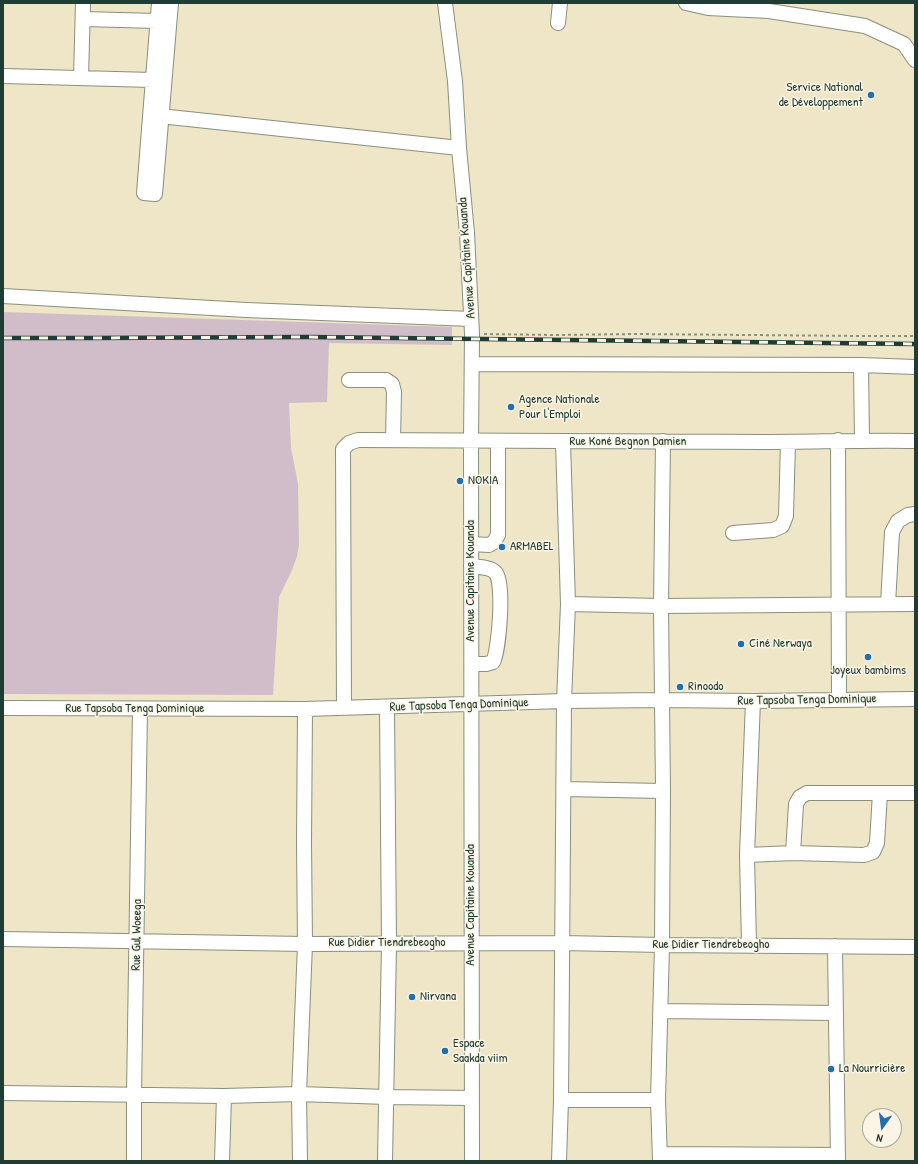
<!DOCTYPE html>
<html>
<head>
<meta charset="utf-8">
<style>
	body { margin:0 }
	#map { position:relative; width:918px; height:1164px; overflow:hidden; background:#efe5c7; font-family:"Patrick Hand",sans-serif }
	canvas { display:block }
	.frame { position:absolute; inset:0; border:4px solid #1f3d34; pointer-events:none }
	.north { position:absolute; left:862px; top:1108px; width:40px; height:40px; box-sizing:border-box; background:#fcf5e5; border:1px solid #a4ab9e; border-radius:50%; rotate:194deg; font-size:11px; font-weight:700; line-height:16px; text-align:center; color:#1f3d34 }
	.north::after { content:''; display:block; margin:auto; width:14px; height:18px; background:#1f6fb2; clip-path:polygon(50% 0,100% 100%,50% 72%,0 100%) }
</style>
</head>
<body>
<div id="map">
<canvas width="918" height="1164"></canvas>
<div class="frame"></div>
<div class="north">N</div>
</div>
<script>
const g = document.querySelector('canvas').getContext('2d');
g.lineJoin = 'round';
function fill(path, color) {
  g.fillStyle = color;
  g.fill(path, 'evenodd');
}
function strokePath(path, color, width, dash) {
  g.strokeStyle = color;
  g.lineWidth = width;
  g.lineCap = dash ? 'butt' : 'round';
  g.setLineDash(dash || []);
  g.stroke(path);
}
function label(font, color, halo, rows, align = 'center') {
  g.font = font + ' "Patrick Hand",sans-serif';
  g.lineWidth = 3;
  g.setLineDash([]);
  g.textBaseline = 'middle';
  g.strokeStyle = halo;
  g.fillStyle = color;
  for (const [text, x, y, turn = 0] of rows) {
    g.save();
    g.translate(x, y);
    g.rotate((+turn || 0) * Math.PI / 180);
    g.textAlign = isNaN(turn) ? turn : align;
    if (halo) g.strokeText(text, 0, 0);
    g.fillText(text, 0, 0);
    g.restore();
  }
}
fill(new Path2D(`
	M 3,312 L 452,327 L 452,345 L 329,343 L 327,402 L 289,403 L 291,448 L 298,484 L 299,545 L 297,556 L 292,570 L 279,597 L 273,695 L 3,694 Z`), '#d1bdca');
const minor = new Path2D(`
	M 159,3 L 144,193 L 155,194 L 171,3
	M 445,3 L 455,81 L 459,148 L 467,233 L 472,334 L 471,441 L 472,1161
	M 686,3 L 708,8 L 769,11 L 865,26 L 904,44 L 915,60
	M 83,19 L 157,21
	M 558,23 L 560,3
	M 3,76 L 153,80
	M 81,78 L 83,3
	M 160,116 L 459,148
	M 3,296 L 246,310 L 471,319
	M 473,364 L 861,365 L 915,367
	M 861,365 L 862,440
	M 349,380 L 386,380 L 392,384 L 394,392 L 393,440
	M 838,440 L 839,700
	M 733,533 L 773,530 L 782,526 L 786,516 L 788,442
	M 471,544 L 489,545 L 494,542 L 498,535 L 498,441
	M 471,566 C 478,567 490,567 495,572 C 505,581 499,650 493,662 L 486,664 L 472,664
	M 568,604 L 661,606 L 915,604
	M 888,604 L 892,532 L 898,521 L 908,515 L 915,514
	M 3,708 L 305,709 L 564,701 L 662,700 L 753,701 L 915,699
	M 344,708 L 343,449 L 349,443 L 358,440 C 493,441 628,441 764,442 C 814,442 864,440 915,441
	M 564,789 L 663,791
	M 793,853 L 796,804 L 800,797 L 807,793 L 915,793
	M 747,855 L 793,853 L 864,855 L 873,852 L 877,843 L 880,793
	M 3,939 L 305,944 L 562,943 L 662,945 L 915,947
	M 749,945 L 747,855 L 753,701
	M 835,946 L 838,1161
	M 661,1011 L 836,1013
	M 3,1093 L 224,1096 L 299,1094 L 387,1097 L 472,1098
	M 561,1100 L 658,1100
	M 660,1154 L 838,1155
	M 134,1161 L 134,1094 L 140,709
	M 222,1161 L 224,1096
	M 300,1161 L 299,1094 L 305,944 L 304,842 L 305,709
	M 385,1161 L 389,944 L 387,707
	M 559,1161 L 561,1100 L 564,701 L 568,604 L 563,442
	M 660,1161 L 658,1100 L 662,945 L 663,791 L 661,606 L 663,441`);
strokePath(minor, '#87917e', 16);
strokePath(new Path2D(`
	M 484,334 L 555,335 L 635,334 L 864,336 L 915,336`), '#87917e', 2, [3, 3]);
strokePath(minor, '#fff', 14);
const rail = new Path2D(`
	M 3,338 L 91,338 L 307,337 L 915,344`);
strokePath(rail, '#1f3d34', 4.5);
strokePath(rail, '#fcf5e5', 3, [9]);
for (const [x, y, r, color] of [
	[871,95,4,"#1f6fb2"],
	[511,407,4,"#1f6fb2"],
	[460,481,4,"#1f6fb2"],
	[502,547,4,"#1f6fb2"],
	[741,644,4,"#1f6fb2"],
	[868,657,4,"#1f6fb2"],
	[680,687,4,"#1f6fb2"],
	[412,997,4,"#1f6fb2"],
	[445,1051,4,"#1f6fb2"],
	[831,1069,4,"#1f6fb2"]
]) {
  const dot = new Path2D();
  dot.arc(x, y, r, 0, 2 * Math.PI);
  g.fillStyle = color;
  g.fill(dot);
  strokePath(dot, '#fcf5e5', 1.5);
}
label('13px', '#1f3d34', '#fcf5e5', [
	["Service National",863,88,"right"],
	["de Développement",863,103,"right"],
	["Agence Nationale",519,400],
	["Pour l'Emploi",519,415],
	["NOKIA",468,481],
	["ARMABEL",510,547],
	["Ciné Nerwaya",749,644],
	["Joyeux bambims",868,671,"center"],
	["Rinoodo",688,687],
	["Nirvana",420,997],
	["Espace",453,1044],
	["Saakda viim",453,1059],
	["La Nourricière",839,1069]
], 'left');
label('13px', '#1f3d34', '#fcf5e5', [
	["Avenue Capitaine Kouanda",467,258,-94],
	["Rue Koné Begnon Damien",628,442],
	["Avenue Capitaine Kouanda",471,581,-90],
	["Rue Tapsoba Tenga Dominique",807,700,-1],
	["Rue Tapsoba Tenga Dominique",459,705,-2],
	["Rue Tapsoba Tenga Dominique",135,709],
	["Avenue Capitaine Kouanda",471,905,-90],
	["Rue Gul Woeega",137,935,-89],
	["Rue Didier Tiendrebeogho",387,943],
	["Rue Didier Tiendrebeogho",711,945]
]);
</script>
</body>
</html>
